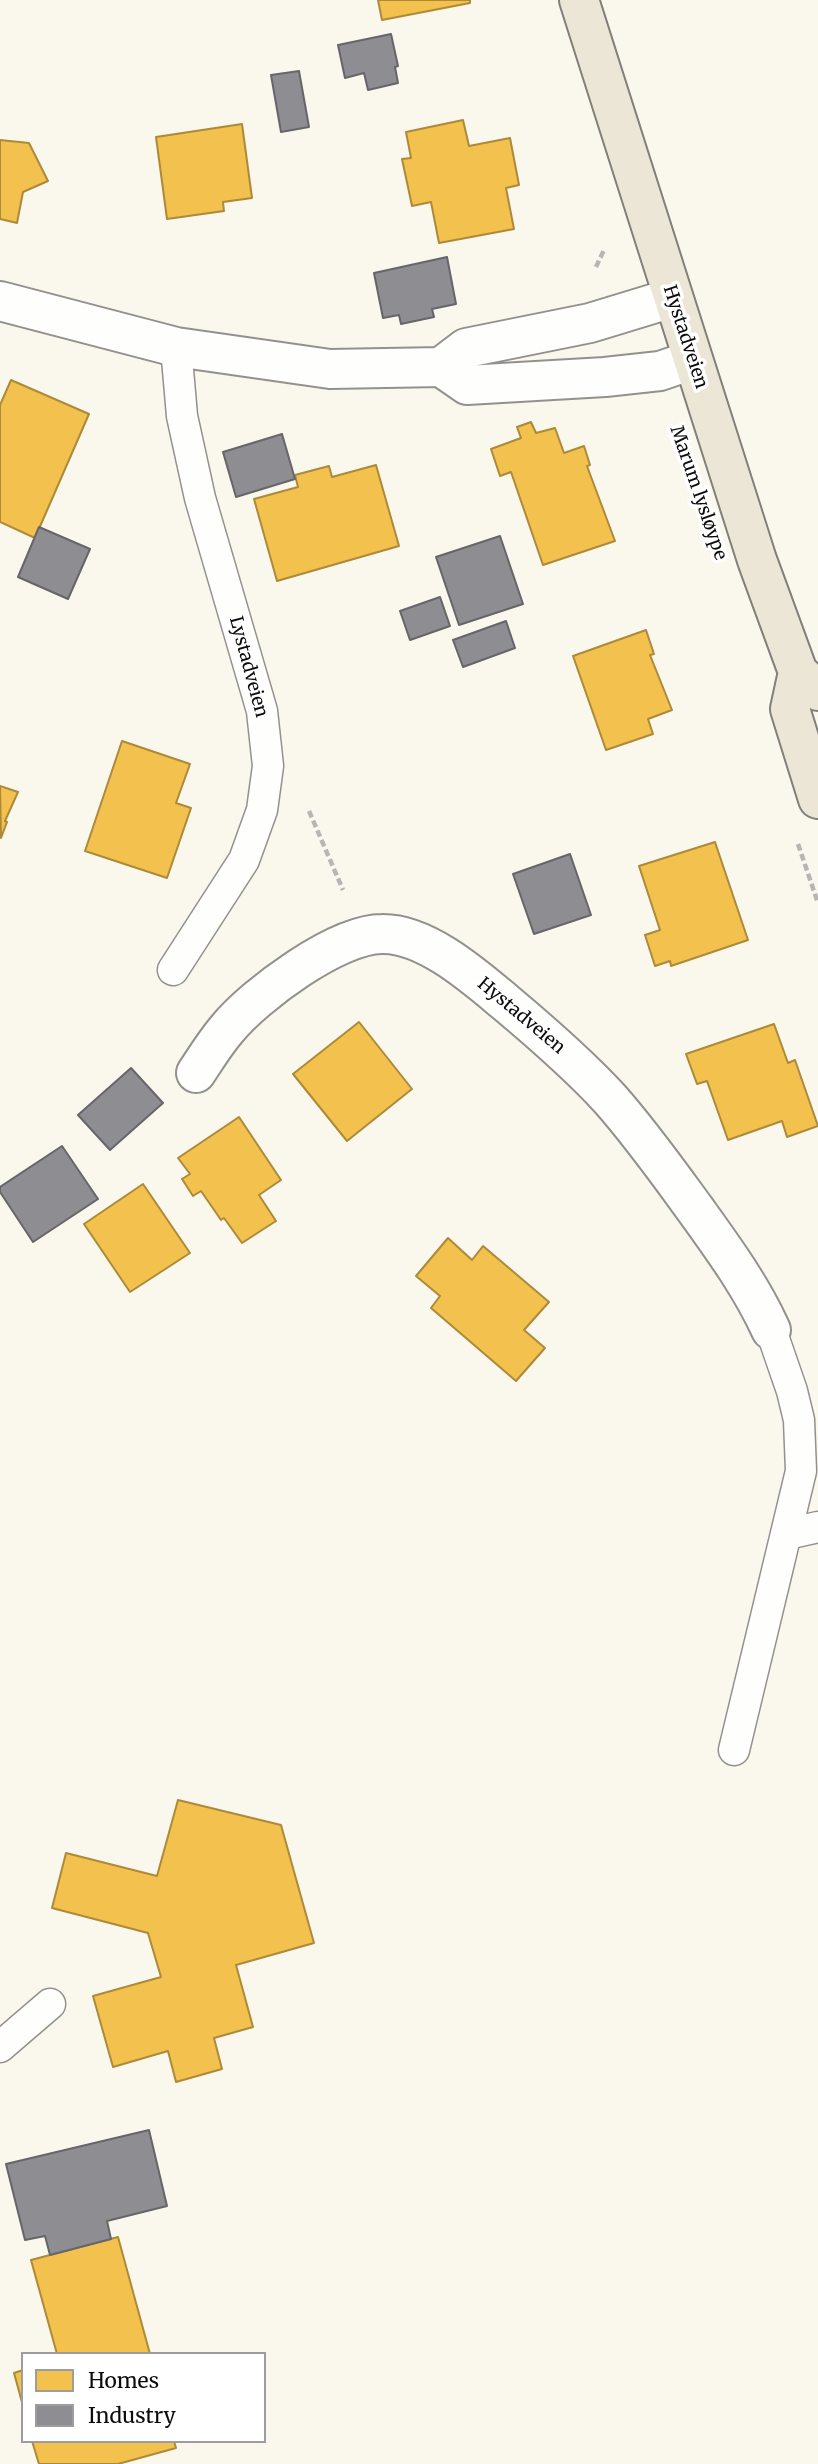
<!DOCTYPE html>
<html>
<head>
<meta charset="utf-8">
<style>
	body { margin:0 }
	#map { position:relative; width:818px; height:2464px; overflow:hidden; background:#faf7ed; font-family:Merriweather,serif }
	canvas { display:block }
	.legend { position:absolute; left:21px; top:2352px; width:245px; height:91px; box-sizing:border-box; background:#fff; border:2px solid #9d9d9d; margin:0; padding:9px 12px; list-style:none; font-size:21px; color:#0b0b0b }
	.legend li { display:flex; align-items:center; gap:14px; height:35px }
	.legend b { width:35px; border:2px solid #9d9d9d }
</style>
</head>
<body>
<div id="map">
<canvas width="818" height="2464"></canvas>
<ul class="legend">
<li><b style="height:19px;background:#f2c14e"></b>Homes</li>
<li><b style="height:19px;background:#8d8d92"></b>Industry</li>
</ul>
</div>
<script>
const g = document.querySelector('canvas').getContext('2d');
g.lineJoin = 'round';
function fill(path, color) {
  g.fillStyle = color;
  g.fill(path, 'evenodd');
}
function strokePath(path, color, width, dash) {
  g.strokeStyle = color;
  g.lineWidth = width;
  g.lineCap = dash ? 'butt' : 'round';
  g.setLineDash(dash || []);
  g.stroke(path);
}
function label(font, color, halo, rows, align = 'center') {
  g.font = font + ' Merriweather,serif';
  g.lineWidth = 7;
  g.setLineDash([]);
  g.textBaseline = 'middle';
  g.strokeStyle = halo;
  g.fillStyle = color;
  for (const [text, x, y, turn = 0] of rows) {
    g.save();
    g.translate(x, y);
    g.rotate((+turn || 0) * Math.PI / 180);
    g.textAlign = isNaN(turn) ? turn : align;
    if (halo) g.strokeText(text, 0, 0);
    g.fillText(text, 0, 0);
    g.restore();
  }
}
const homes = new Path2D(`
	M 378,0 L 470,0 L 470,3 L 382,20 Z
	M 463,120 L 469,146 L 510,138 L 519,185 L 506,188 L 514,229 L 439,243 L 431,202 L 412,206 L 402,159 L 411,158 L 406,132 Z
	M 242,124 L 252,198 L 223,202 L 224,211 L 167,219 L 156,137 Z
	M 0,140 L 29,143 L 48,181 L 23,192 L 17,223 L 0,219 Z
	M 11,380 L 89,414 L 35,538 L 0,522 L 0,405 Z
	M 531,422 L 536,433 L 555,428 L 564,453 L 584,446 L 590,465 L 587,466 L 615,541 L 543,565 L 511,472 L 500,476 L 491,449 L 521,438 L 517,427 Z
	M 376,465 L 399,546 L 277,581 L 254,499 L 298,487 L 295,475 L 329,466 L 332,477 Z
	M 646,630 L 654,654 L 650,655 L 672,710 L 648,719 L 653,734 L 606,750 L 573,656 Z
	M 122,741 L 190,764 L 176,803 L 191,808 L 167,878 L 85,851 Z
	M 0,786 L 18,792 L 5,821 L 7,822 L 1,838 Z
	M 715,842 L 748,940 L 671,966 L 670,961 L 655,966 L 645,935 L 660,930 L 639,866 Z
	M 359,1022 L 412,1089 L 347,1141 L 293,1074 Z
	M 774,1024 L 788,1063 L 795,1060 L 818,1126 L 787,1137 L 782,1121 L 728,1140 L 707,1081 L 697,1084 L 686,1054 Z
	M 239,1117 L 281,1180 L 259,1195 L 276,1221 L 242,1243 L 224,1218 L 221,1220 L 201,1191 L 193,1196 L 182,1179 L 190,1174 L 178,1158 Z
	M 143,1184 L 190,1253 L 130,1292 L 84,1224 Z
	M 448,1238 L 472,1260 L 483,1246 L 549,1302 L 524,1330 L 545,1348 L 516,1381 L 431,1308 L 440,1296 L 416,1276 Z
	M 178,1800 L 281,1825 L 314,1943 L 236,1965 L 253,2027 L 214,2038 L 222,2069 L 176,2082 L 168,2051 L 113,2067 L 93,1996 L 161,1977 L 148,1933 L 52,1908 L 66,1853 L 157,1876 Z
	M 118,2237 L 150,2354 L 57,2354 L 31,2260 Z
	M 23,2370 L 23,2406 L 14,2373 Z
	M 32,2441 L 174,2441 L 176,2448 L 118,2464 L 39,2464 Z`);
fill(homes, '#f2c14e');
strokePath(homes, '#ad8a3a', 2);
const industry = new Path2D(`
	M 391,34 L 398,66 L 395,67 L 398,83 L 368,90 L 364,73 L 345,78 L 338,45 Z
	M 299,71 L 309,127 L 281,132 L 271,75 Z
	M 447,257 L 456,304 L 432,309 L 434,317 L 401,324 L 399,315 L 383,318 L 374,273 Z
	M 282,434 L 295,479 L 236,497 L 223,452 Z
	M 39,527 L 90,549 L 68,599 L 18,577 Z
	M 500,536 L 523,604 L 459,625 L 436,557 Z
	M 440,597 L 450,626 L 410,640 L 400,611 Z
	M 506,621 L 515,648 L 463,667 L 453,640 Z
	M 570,854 L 591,915 L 534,934 L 513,874 Z
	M 131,1068 L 163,1103 L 110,1150 L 78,1115 Z
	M 62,1146 L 98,1199 L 33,1242 L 0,1192 L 0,1187 Z
	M 149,2130 L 167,2206 L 107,2221 L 111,2239 L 50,2255 L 45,2236 L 25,2240 L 6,2164 Z`);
fill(industry, '#8d8d92');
strokePath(industry, '#66666a', 2);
const lane = new Path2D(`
	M 173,970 L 244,860 L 262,810 L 268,766 L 262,711 L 200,498 L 182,416 L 176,347
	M 787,1534 L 818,1527
	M 734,1750 L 801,1471 L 799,1420 L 792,1391 L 771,1330
	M 0,2047 L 50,2004`);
const street = new Path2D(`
	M 0,301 L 176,347 L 330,369 L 441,367 L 467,385 L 605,377 L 660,371 L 692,360
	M 441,367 L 466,348 L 590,323 L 672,298
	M 196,1073 C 206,1058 215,1043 227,1029 C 255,995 337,934 382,934 C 425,933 474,976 505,1002 C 542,1033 578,1064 610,1099 C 641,1134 668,1172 695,1209 C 723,1248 751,1286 771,1330`);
const primary = new Path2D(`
	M 579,0 L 757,560 L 798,672 L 818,691
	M 798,672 L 790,709 L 818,799`);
strokePath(lane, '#93918d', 33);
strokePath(street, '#93918d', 42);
strokePath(primary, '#807f7a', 42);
strokePath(new Path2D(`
	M 596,267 L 604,250
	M 309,811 L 343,890
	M 798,844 L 818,903`), '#b7b6b5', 4.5, [7, 3.5]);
strokePath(lane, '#fefefc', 30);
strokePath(street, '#fefefc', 38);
strokePath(primary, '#ece6d6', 38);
label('18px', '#0b0b0b', '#fff', [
	["Hystadveien",685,337,72],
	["Marum lysløype",698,493,71],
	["Lystadveien",248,667,75],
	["Hystadveien",521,1016,40]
]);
</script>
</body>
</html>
